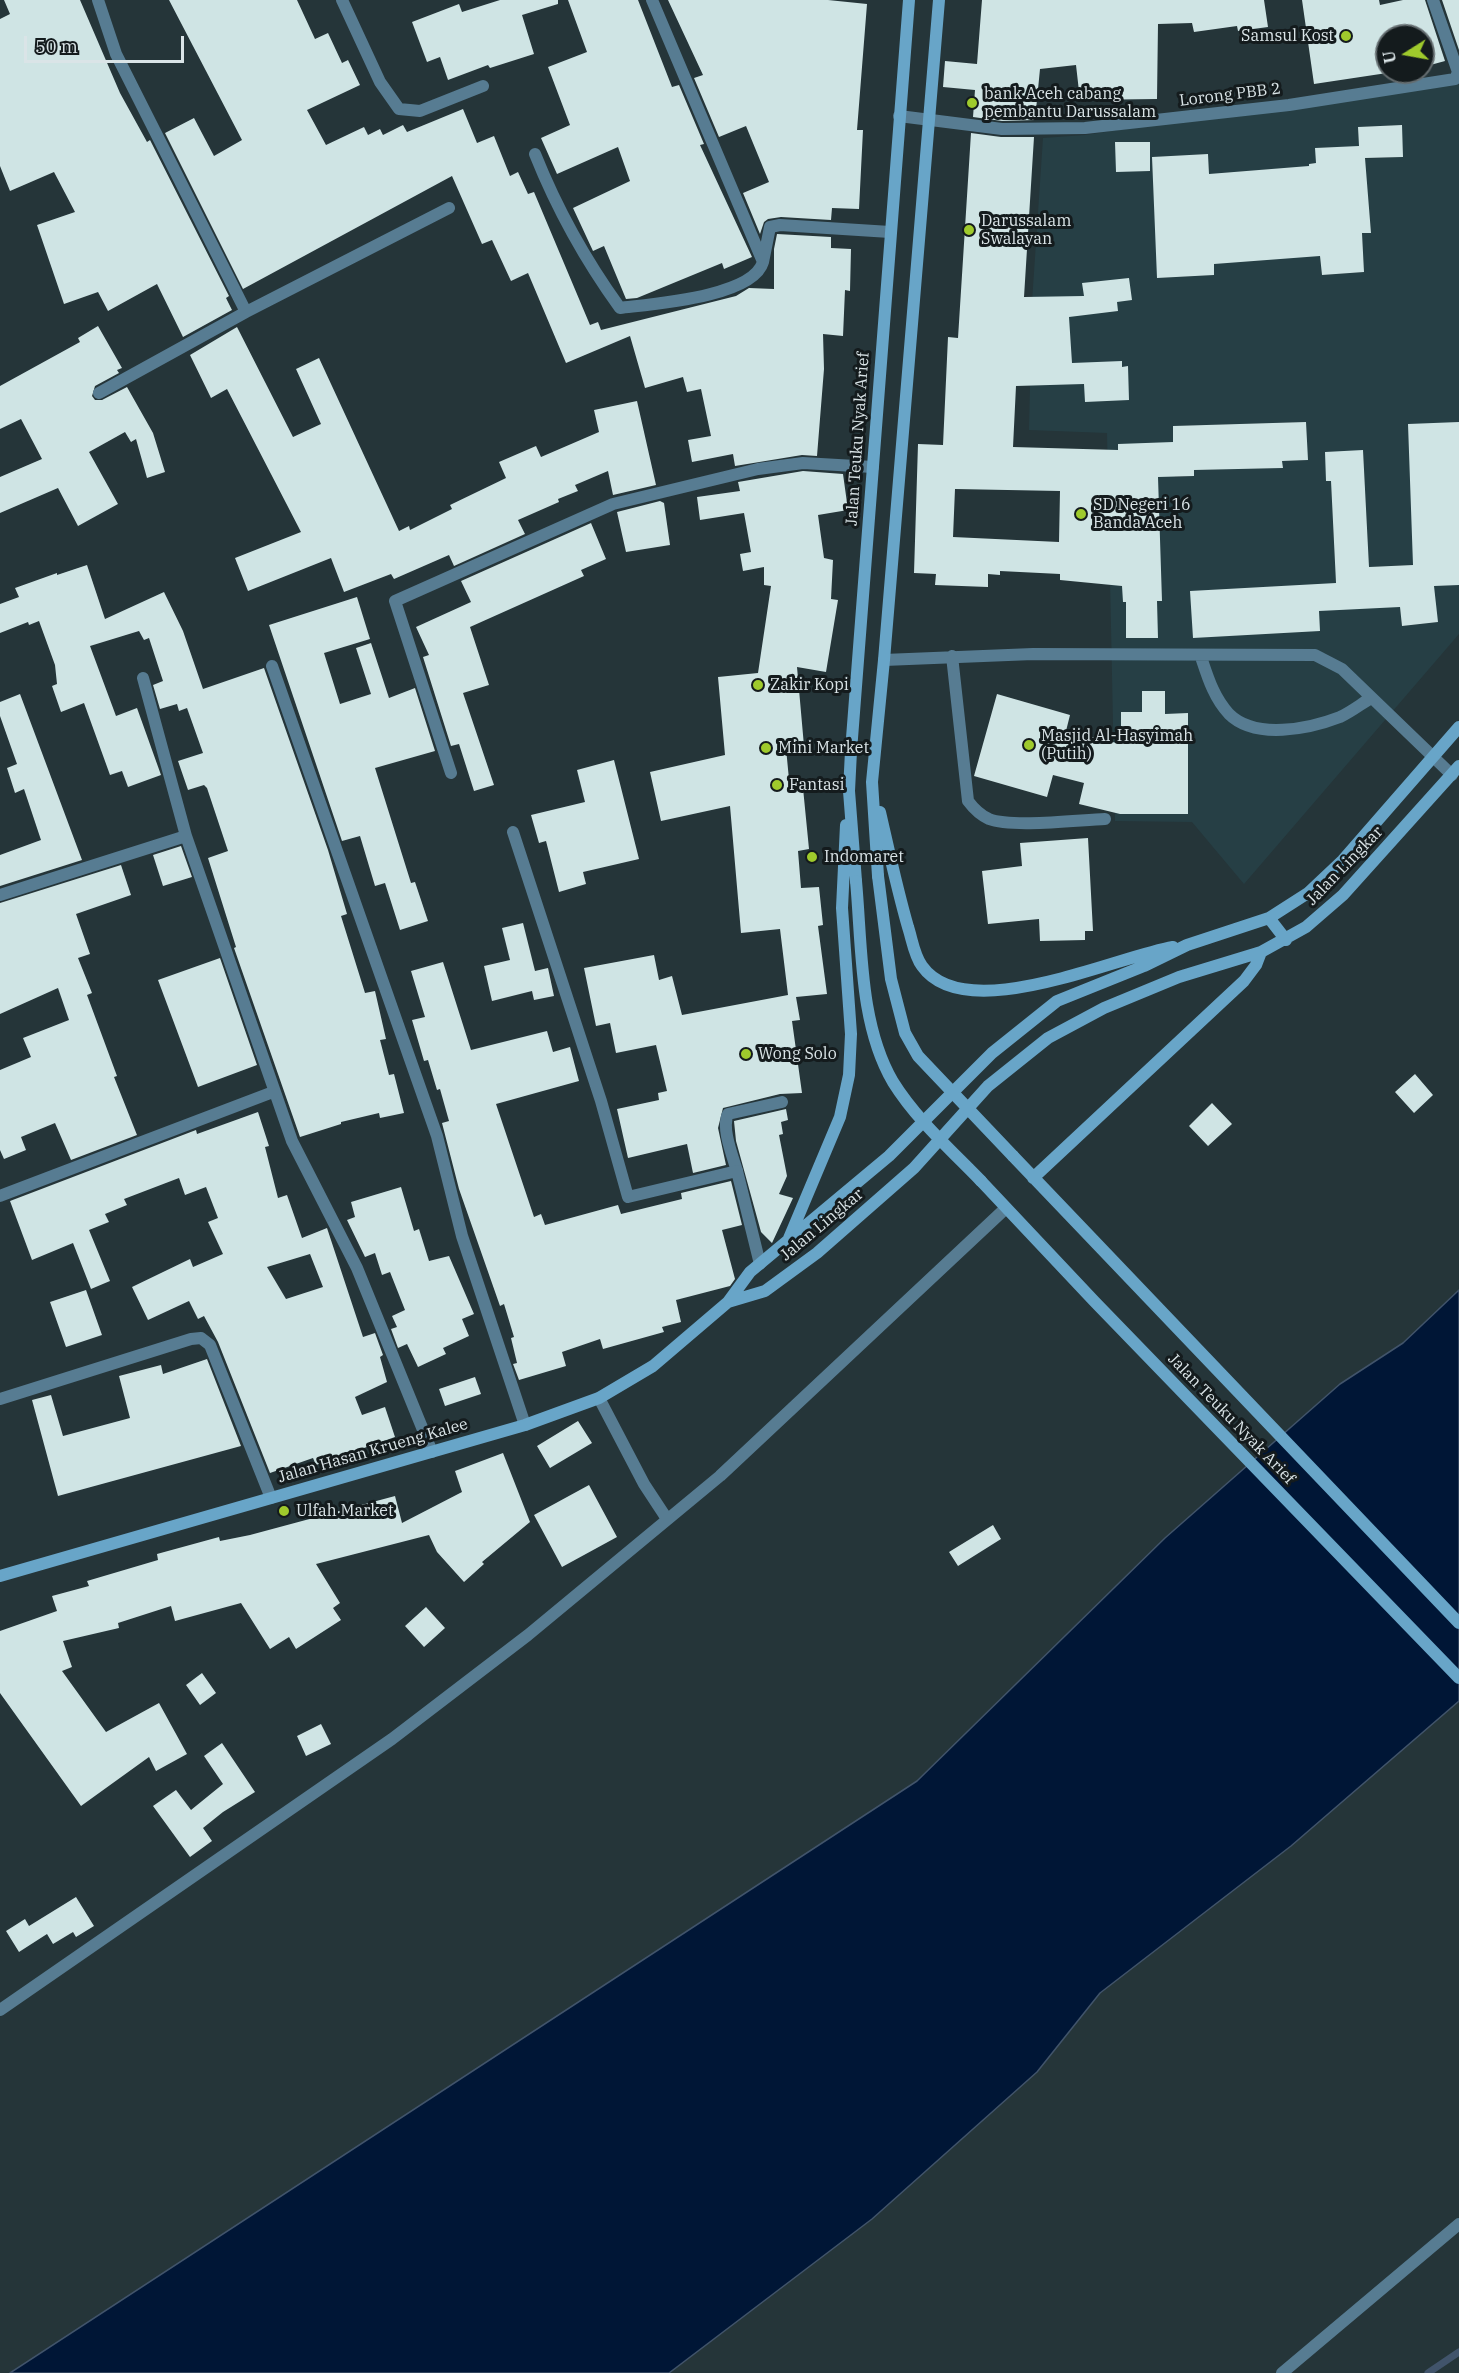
<!DOCTYPE html>
<html>
<head>
<meta charset="utf-8">
<style>
	body { margin:0 }
	#map { position:relative; width:1459px; height:2373px; overflow:hidden; background:#253539; font-family:"IBM Plex Serif",serif }
	canvas { display:block }
	.north { position:absolute; left:1375px; top:24px; width:60px; height:60px; box-sizing:border-box; background:#141b1d; border:2px solid #636b6e; border-radius:50%; rotate:259deg; font-size:16px; font-weight:700; line-height:24px; text-align:center; color:#dae4e7 }
	.north::after { content:''; display:block; margin:auto; width:21px; height:27px; background:#9fca2c; clip-path:polygon(50% 0,100% 100%,50% 72%,0 100%) }
	.scale { position:absolute; left:24px; top:36px; width:160px; height:27px; box-sizing:border-box; border:3px solid #dae4e7; border-top:0; padding-left:8px; font-size:18px; line-height:21px; white-space:nowrap; color:#dae4e7; -webkit-text-stroke:4px #141b1d; paint-order:stroke }
</style>
</head>
<body>
<div id="map">
<canvas width="1459" height="2373"></canvas>
<div class="north">U</div>
<div class="scale">50 m</div>
</div>
<script>
const g = document.querySelector('canvas').getContext('2d');
g.lineJoin = 'round';
function fill(path, color) {
  g.fillStyle = color;
  g.fill(path, 'evenodd');
}
function strokePath(path, color, width, dash) {
  g.strokeStyle = color;
  g.lineWidth = width;
  g.lineCap = dash ? 'butt' : 'round';
  g.setLineDash(dash || []);
  g.stroke(path);
}
function label(font, color, halo, rows, align = 'center') {
  g.font = font + ' "IBM Plex Serif",serif';
  g.lineWidth = 6;
  g.setLineDash([]);
  g.textBaseline = 'middle';
  g.strokeStyle = halo;
  g.fillStyle = color;
  for (const [text, x, y, turn = 0] of rows) {
    g.save();
    g.translate(x, y);
    g.rotate((+turn || 0) * Math.PI / 180);
    g.textAlign = isNaN(turn) ? turn : align;
    if (halo) g.strokeText(text, 0, 0);
    g.fillText(text, 0, 0);
    g.restore();
  }
}
fill(new Path2D(`
	M 1459,80 L 1459,634 L 1244,884 L 1192,822 L 1115,821 L 1107,433 L 1029,430 L 1032,302 L 1043,138 L 1085,135 ZM 1401,125 L 1403,157 L 1360,159 L 1358,127 ZM 1345,147 L 1347,167 L 1359,176 L 1366,175 L 1371,232 L 1362,233 L 1364,272 L 1322,275 L 1309,164 L 1316,163 L 1316,148 ZM 1208,154 L 1214,275 L 1158,278 L 1152,157 ZM 1290,168 L 1226,262 L 1220,173 ZM 1306,422 L 1307,460 L 1282,461 L 1282,468 L 1194,470 L 1194,476 L 1175,477 L 1173,426 ZM 1363,450 L 1369,567 L 1424,564 L 1336,585 L 1331,481 L 1326,481 ZM 1435,594 L 1437,622 L 1402,626 L 1399,598 Z`), '#263f45');
const water = new Path2D(`
	M 1459,1290 L 1459,1701 L 1291,1846 L 1100,1993 L 1037,2072 L 872,2219 L 669,2373 L 10,2373 L 917,1781 L 1165,1538 L 1340,1384 L 1403,1343 Z`);
fill(water, '#001636');
strokePath(water, '#41546b', 1.5);
strokePath(new Path2D(`
	M 1428,2373 L 1459,2352`), '#41546b', 7);
fill(new Path2D(`
	M 4,0 L 80,0 L 120,93 L 147,142 L 150,140 L 229,296 L 226,298 L 232,310 L 183,337 L 157,284 L 108,311 L 98,292 L 64,304 L 37,225 L 75,212 L 54,172 L 10,191 L 0,166 L 0,19 L 10,14 Z
	M 169,0 L 297,0 L 315,39 L 328,33 L 342,63 L 348,60 L 360,85 L 307,110 L 326,145 L 364,127 L 368,135 L 380,129 L 383,135 L 403,125 L 407,132 L 463,109 L 477,143 L 494,136 L 510,176 L 518,172 L 528,194 L 534,192 L 590,325 L 598,322 L 601,330 L 736,296 L 749,288 L 774,289 L 774,249 L 777,234 L 831,237 L 831,248 L 851,249 L 850,291 L 845,290 L 843,336 L 823,334 L 824,369 L 817,456 L 802,455 L 735,466 L 733,454 L 692,462 L 688,440 L 711,436 L 701,389 L 687,392 L 683,377 L 645,388 L 630,336 L 566,363 L 528,273 L 511,281 L 492,240 L 482,244 L 452,176 L 243,289 L 165,133 L 194,118 L 214,156 L 242,140 Z
	M 500,0 L 558,0 L 558,4 L 522,15 L 534,54 L 490,68 L 488,65 L 448,80 L 440,57 L 427,62 L 412,22 L 459,4 L 462,12 Z
	M 568,0 L 638,0 L 672,87 L 679,85 L 704,144 L 700,145 L 752,257 L 724,269 L 722,263 L 637,298 L 626,299 L 604,246 L 593,251 L 573,208 L 630,181 L 618,147 L 557,174 L 541,138 L 570,125 L 548,67 L 587,52 Z
	M 668,0 L 828,0 L 867,4 L 857,130 L 863,130 L 859,209 L 832,208 L 831,220 L 781,217 L 768,219 L 764,222 L 760,234 L 743,193 L 769,182 L 746,126 L 719,137 L 694,78 L 703,75 Z
	M 982,0 L 1264,0 L 1268,27 L 1238,31 L 1237,26 L 1194,32 L 1192,23 L 1158,24 L 1157,99 L 1080,100 L 1076,65 L 1040,69 L 1035,120 L 1002,121 L 973,117 L 975,90 L 943,87 L 945,61 L 977,64 Z
	M 1302,0 L 1379,0 L 1380,5 L 1403,0 L 1425,0 L 1445,61 L 1423,67 L 1423,36 L 1387,36 L 1387,73 L 1314,84 Z
	M 1442,0 L 1459,0 L 1459,50 Z
	M 1402,125 L 1403,157 L 1365,158 L 1371,233 L 1362,233 L 1364,272 L 1322,275 L 1320,256 L 1214,264 L 1214,275 L 1157,278 L 1152,157 L 1208,154 L 1209,174 L 1309,166 L 1309,164 L 1316,163 L 1315,148 L 1359,146 L 1358,127 Z
	M 971,133 L 1001,137 L 1034,137 L 1024,297 L 1084,296 L 1082,283 L 1129,278 L 1132,300 L 1117,302 L 1118,311 L 1069,317 L 1072,363 L 1122,361 L 1122,367 L 1128,366 L 1129,400 L 1085,402 L 1084,384 L 1016,386 L 1013,447 L 1118,450 L 1118,444 L 1173,442 L 1173,426 L 1306,422 L 1308,460 L 1282,461 L 1283,468 L 1194,470 L 1194,476 L 1158,477 L 1162,601 L 1157,601 L 1158,638 L 1126,638 L 1126,602 L 1123,602 L 1122,586 L 1060,580 L 1060,574 L 1000,571 L 1000,575 L 988,574 L 988,587 L 935,585 L 936,574 L 914,573 L 918,444 L 943,445 L 948,337 L 958,338 ZM 955,489 L 1060,491 L 1059,542 L 953,537 Z
	M 1115,142 L 1150,142 L 1150,171 L 1116,172 Z
	M 98,326 L 122,368 L 117,370 L 119,373 L 95,386 L 92,396 L 95,400 L 102,400 L 127,387 L 153,433 L 165,472 L 147,478 L 136,439 L 131,442 L 125,432 L 89,452 L 118,504 L 78,526 L 58,488 L 0,513 L 0,477 L 42,459 L 21,419 L 0,429 L 0,386 L 80,342 L 78,338 Z
	M 237,327 L 293,437 L 321,424 L 296,369 L 319,358 L 399,531 L 409,526 L 410,530 L 452,509 L 450,505 L 506,478 L 499,462 L 536,446 L 541,457 L 599,432 L 594,410 L 637,401 L 656,485 L 613,495 L 608,471 L 575,485 L 578,491 L 558,499 L 559,502 L 518,520 L 525,534 L 454,566 L 449,555 L 394,579 L 391,574 L 344,592 L 331,558 L 248,591 L 235,558 L 301,532 L 227,389 L 211,398 L 190,355 Z
	M 1459,422 L 1459,585 L 1434,586 L 1438,622 L 1402,626 L 1400,607 L 1319,611 L 1320,631 L 1193,638 L 1190,591 L 1336,583 L 1331,481 L 1326,481 L 1325,452 L 1363,450 L 1369,567 L 1413,565 L 1408,424 Z
	M 803,471 L 843,474 L 848,510 L 818,515 L 824,558 L 833,560 L 831,599 L 838,600 L 826,672 L 797,667 L 804,746 L 786,748 L 790,790 L 803,788 L 809,849 L 798,851 L 801,888 L 819,887 L 823,925 L 818,926 L 827,994 L 796,997 L 800,1020 L 792,1021 L 802,1093 L 780,1094 L 723,1108 L 718,1128 L 726,1165 L 693,1173 L 687,1144 L 628,1158 L 617,1109 L 659,1100 L 658,1093 L 667,1091 L 656,1045 L 616,1053 L 610,1023 L 596,1026 L 584,968 L 654,955 L 659,980 L 672,976 L 682,1015 L 788,995 L 780,929 L 741,933 L 730,806 L 661,821 L 650,772 L 725,755 L 718,677 L 758,673 L 771,586 L 764,585 L 764,567 L 743,571 L 740,554 L 751,552 L 744,513 L 700,520 L 697,497 L 740,491 L 738,482 Z
	M 660,501 L 664,503 L 670,545 L 626,552 L 617,512 Z
	M 591,523 L 606,559 L 581,570 L 584,576 L 470,627 L 489,685 L 463,693 L 494,785 L 474,791 L 459,744 L 451,746 L 423,657 L 429,655 L 416,627 L 471,602 L 461,581 Z
	M 87,565 L 105,619 L 164,592 L 183,631 L 203,689 L 264,668 L 328,850 L 347,914 L 341,916 L 365,993 L 375,991 L 386,1039 L 380,1040 L 389,1075 L 394,1074 L 404,1113 L 380,1118 L 379,1113 L 341,1122 L 341,1124 L 300,1137 L 234,948 L 236,947 L 208,858 L 228,851 L 207,788 L 204,785 L 188,790 L 178,761 L 203,753 L 187,708 L 179,711 L 177,704 L 160,709 L 153,685 L 163,681 L 149,638 L 144,640 L 139,631 L 90,646 L 116,716 L 137,708 L 161,775 L 128,787 L 122,771 L 110,775 L 84,703 L 61,712 L 52,686 L 57,684 L 55,665 L 39,621 L 29,625 L 28,622 L 0,633 L 0,604 L 19,597 L 15,588 L 57,573 L 57,575 Z
	M 357,597 L 370,639 L 324,653 L 340,704 L 371,694 L 356,648 L 371,643 L 389,698 L 415,688 L 435,751 L 375,768 L 411,883 L 415,882 L 428,921 L 400,930 L 385,883 L 375,886 L 360,836 L 342,841 L 269,625 Z
	M 1142,691 L 1165,691 L 1165,714 L 1188,713 L 1188,814 L 1120,814 L 1079,804 L 1084,783 L 1053,775 L 1047,797 L 974,776 L 997,694 L 1070,715 L 1066,731 L 1121,744 L 1121,712 L 1142,712 Z
	M 20,694 L 82,860 L 0,886 L 0,855 L 41,840 L 24,789 L 15,793 L 7,768 L 17,764 L 0,716 L 0,702 Z
	M 614,760 L 639,859 L 583,872 L 586,884 L 559,892 L 546,841 L 539,843 L 531,815 L 585,802 L 577,770 Z
	M 1088,838 L 1093,931 L 1085,931 L 1085,940 L 1040,941 L 1039,919 L 988,924 L 982,871 L 1022,866 L 1020,843 Z
	M 181,846 L 192,877 L 163,886 L 153,855 Z
	M 121,865 L 131,895 L 76,914 L 90,954 L 78,958 L 92,993 L 87,995 L 117,1076 L 114,1077 L 137,1135 L 71,1160 L 55,1123 L 21,1137 L 26,1150 L 4,1159 L 0,1150 L 0,1070 L 31,1057 L 23,1038 L 69,1020 L 58,988 L 0,1014 L 0,903 Z
	M 523,923 L 535,971 L 548,968 L 554,996 L 534,1000 L 532,991 L 492,1001 L 484,966 L 510,960 L 502,928 Z
	M 220,958 L 257,1065 L 198,1087 L 158,980 Z
	M 443,962 L 471,1050 L 547,1031 L 553,1052 L 570,1047 L 579,1081 L 496,1104 L 534,1217 L 541,1214 L 545,1225 L 618,1205 L 621,1214 L 682,1199 L 681,1193 L 731,1181 L 742,1225 L 722,1230 L 735,1279 L 730,1286 L 676,1300 L 681,1322 L 662,1327 L 664,1332 L 603,1349 L 600,1339 L 562,1352 L 566,1366 L 519,1380 L 513,1364 L 517,1363 L 511,1338 L 514,1337 L 504,1304 L 500,1306 L 459,1189 L 442,1123 L 449,1121 L 440,1089 L 437,1090 L 428,1060 L 424,1061 L 412,1020 L 425,1017 L 411,971 Z
	M 1415,1074 L 1433,1095 L 1414,1113 L 1395,1092 Z
	M 1212,1103 L 1232,1124 L 1208,1146 L 1189,1126 Z
	M 786,1109 L 788,1120 L 781,1122 L 783,1134 L 779,1135 L 787,1176 L 779,1194 L 793,1198 L 772,1243 L 761,1232 L 736,1141 L 734,1121 Z
	M 258,1112 L 269,1146 L 265,1147 L 278,1198 L 287,1195 L 302,1238 L 327,1228 L 363,1337 L 375,1333 L 383,1355 L 380,1357 L 387,1382 L 355,1397 L 362,1415 L 385,1407 L 395,1437 L 316,1465 L 313,1458 L 270,1473 L 218,1342 L 204,1316 L 198,1319 L 189,1301 L 148,1320 L 132,1287 L 190,1259 L 193,1267 L 223,1254 L 208,1222 L 218,1218 L 206,1187 L 185,1195 L 179,1178 L 124,1199 L 127,1205 L 105,1214 L 109,1222 L 89,1230 L 110,1281 L 91,1289 L 73,1243 L 32,1260 L 10,1201 L 196,1130 L 197,1134 ZM 310,1254 L 323,1287 L 286,1299 L 267,1267 Z
	M 401,1187 L 414,1231 L 419,1229 L 429,1261 L 449,1256 L 474,1314 L 462,1319 L 469,1336 L 443,1348 L 446,1354 L 418,1367 L 407,1344 L 398,1348 L 391,1329 L 397,1327 L 392,1316 L 405,1310 L 390,1272 L 382,1275 L 375,1253 L 365,1257 L 347,1220 L 355,1217 L 351,1202 Z
	M 86,1290 L 102,1335 L 66,1347 L 50,1302 Z
	M 207,1359 L 241,1446 L 58,1496 L 32,1400 L 51,1395 L 63,1436 L 130,1418 L 119,1376 L 161,1365 L 163,1374 Z
	M 475,1377 L 481,1394 L 445,1406 L 439,1389 Z
	M 578,1421 L 592,1443 L 550,1468 L 537,1446 Z
	M 503,1453 L 530,1522 L 482,1562 L 484,1564 L 464,1582 L 437,1552 L 429,1535 L 316,1564 L 340,1603 L 333,1608 L 341,1620 L 296,1649 L 289,1637 L 270,1649 L 241,1603 L 175,1621 L 171,1606 L 118,1623 L 119,1628 L 63,1641 L 72,1667 L 62,1671 L 106,1732 L 159,1703 L 187,1754 L 156,1771 L 149,1757 L 81,1806 L 0,1693 L 0,1631 L 57,1611 L 52,1596 L 89,1586 L 87,1581 L 158,1560 L 157,1554 L 219,1537 L 220,1541 L 250,1535 L 395,1496 L 402,1523 L 462,1492 L 455,1471 Z
	M 589,1485 L 617,1537 L 562,1567 L 534,1515 Z
	M 993,1525 L 1001,1539 L 958,1566 L 949,1552 Z
	M 426,1607 L 445,1628 L 424,1647 L 405,1626 Z
	M 202,1673 L 216,1693 L 200,1705 L 186,1685 Z
	M 321,1724 L 331,1744 L 306,1756 L 297,1736 Z
	M 222,1743 L 255,1792 L 223,1812 L 203,1828 L 212,1841 L 190,1857 L 153,1806 L 176,1790 L 191,1810 L 223,1784 L 204,1756 Z
	M 76,1897 L 94,1926 L 76,1937 L 73,1932 L 53,1944 L 47,1934 L 19,1952 L 6,1931 L 25,1919 L 29,1926 Z`), '#cfe4e4');
strokePath(new Path2D(`
	M 952,656 L 968,801 C 974,809 980,815 989,819 C 1012,828 1078,820 1105,819
	M 1201,657 C 1208,678 1214,698 1229,714 C 1255,740 1309,729 1340,717 C 1351,712 1361,704 1371,698
	M 884,660 L 1033,654 L 1315,655 L 1342,669 L 1452,775
	M 737,1171 C 733,1157 721,1128 728,1114 L 782,1102`), '#577c92', 12);
strokePath(new Path2D(`
	M 98,0 L 116,54 L 246,312 L 99,393
	M 342,0 L 380,82 L 399,109 L 420,111 L 483,86
	M 899,116 L 1002,129 L 1085,128 L 1289,105 L 1455,79 L 1458,72 L 1433,0
	M 535,154 C 557,209 586,261 620,308 C 652,304 753,297 763,262 L 652,0
	M 763,262 L 770,227 L 780,225 L 890,232
	M 246,312 L 449,208
	M 272,666 L 437,1136 L 462,1236 L 525,1425
	M 143,678 L 186,836
	M 451,773 L 395,601 L 613,504 L 758,469 L 803,463 L 873,467
	M 513,832 L 601,1101 L 628,1197 L 737,1171 L 760,1264
	M 0,895 L 186,836 L 292,1141 L 357,1268 L 432,1452
	M 0,1196 L 273,1092
	M 599,1398 L 644,1484 L 667,1519
	M 0,1399 L 191,1339 L 201,1338 L 210,1345 L 271,1498
	M 0,2010 L 392,1739 L 528,1635 L 720,1476 L 1006,1208
	M 1282,2373 L 1459,2224`), '#577c92', 12);
strokePath(new Path2D(`
	M 880,812 C 889,851 897,889 908,927 C 912,939 914,955 922,966 C 965,1027 1115,957 1173,947
	M 878,876 L 872,782 L 884,660 L 939,0
	M 856,881 L 849,791 L 851,751 L 909,0
	M 1269,918 L 1286,940
	M 1013,1156 L 1459,1623
	M 1033,1178 L 1244,981 L 1256,965 L 1261,952
	M 981,1181 L 1094,1301 L 1459,1678
	M 787,1243 L 840,1117 L 849,1075 L 851,1034 L 842,908 L 846,825
	M 728,1302 L 765,1291 L 817,1253 L 914,1168 L 988,1086 L 1048,1038 L 1104,1008 L 1179,977 L 1261,952 L 1306,927 L 1343,895 L 1459,766
	M 0,1576 L 525,1425 L 599,1398 L 653,1366 L 728,1302 L 750,1272 L 889,1156 L 992,1053 L 1057,1001 L 1144,966 L 1187,945 L 1269,918 L 1308,893 L 1343,860 L 1459,727`), '#68a5c8', 12);
strokePath(new Path2D(`
	M 878,876 L 891,979 L 905,1033 L 918,1056 L 1013,1156
	M 856,881 C 862,945 859,1024 893,1082 C 916,1119 950,1149 981,1181`), '#68a5c8', 12);
for (const [x, y, r, color] of [
	[1346,36,6,"#9fca2c"],
	[972,103,6,"#9fca2c"],
	[969,230,6,"#9fca2c"],
	[1081,514,6,"#9fca2c"],
	[758,685,6,"#9fca2c"],
	[1029,745,6,"#9fca2c"],
	[766,748,6,"#9fca2c"],
	[777,785,6,"#9fca2c"],
	[812,857,6,"#9fca2c"],
	[746,1054,6,"#9fca2c"],
	[284,1511,6,"#9fca2c"]
]) {
  const dot = new Path2D();
  dot.arc(x, y, r, 0, 2 * Math.PI);
  g.fillStyle = color;
  g.fill(dot);
  strokePath(dot, '#141b1d', 2);
}
label('16px', '#dae4e7', '#141b1d', [
	["Samsul Kost",1334,36,"right"],
	["bank Aceh cabang",984,94],
	["pembantu Darussalam",984,112],
	["Darussalam",981,221],
	["Swalayan",981,239],
	["SD Negeri 16",1093,505],
	["Banda Aceh",1093,523],
	["Zakir Kopi",770,685],
	["Masjid Al-Hasyimah",1041,736],
	["(Putih)",1041,754],
	["Mini Market",778,748],
	["Fantasi",789,785],
	["Indomaret",824,857],
	["Wong Solo",758,1054],
	["Ulfah Market",296,1511]
], 'left');
label('16px', '#dae4e7', '#141b1d', [
	["Lorong PBB 2",1230,95,-7],
	["Jalan Teuku Nyak Arief",858,439,-86],
	["Jalan Lingkar",1345,866,-46],
	["Jalan Lingkar",822,1225,-40],
	["Jalan Teuku Nyak Arief",1231,1419,46],
	["Jalan Hasan Krueng Kalee",373,1451,-16]
]);
</script>
</body>
</html>
